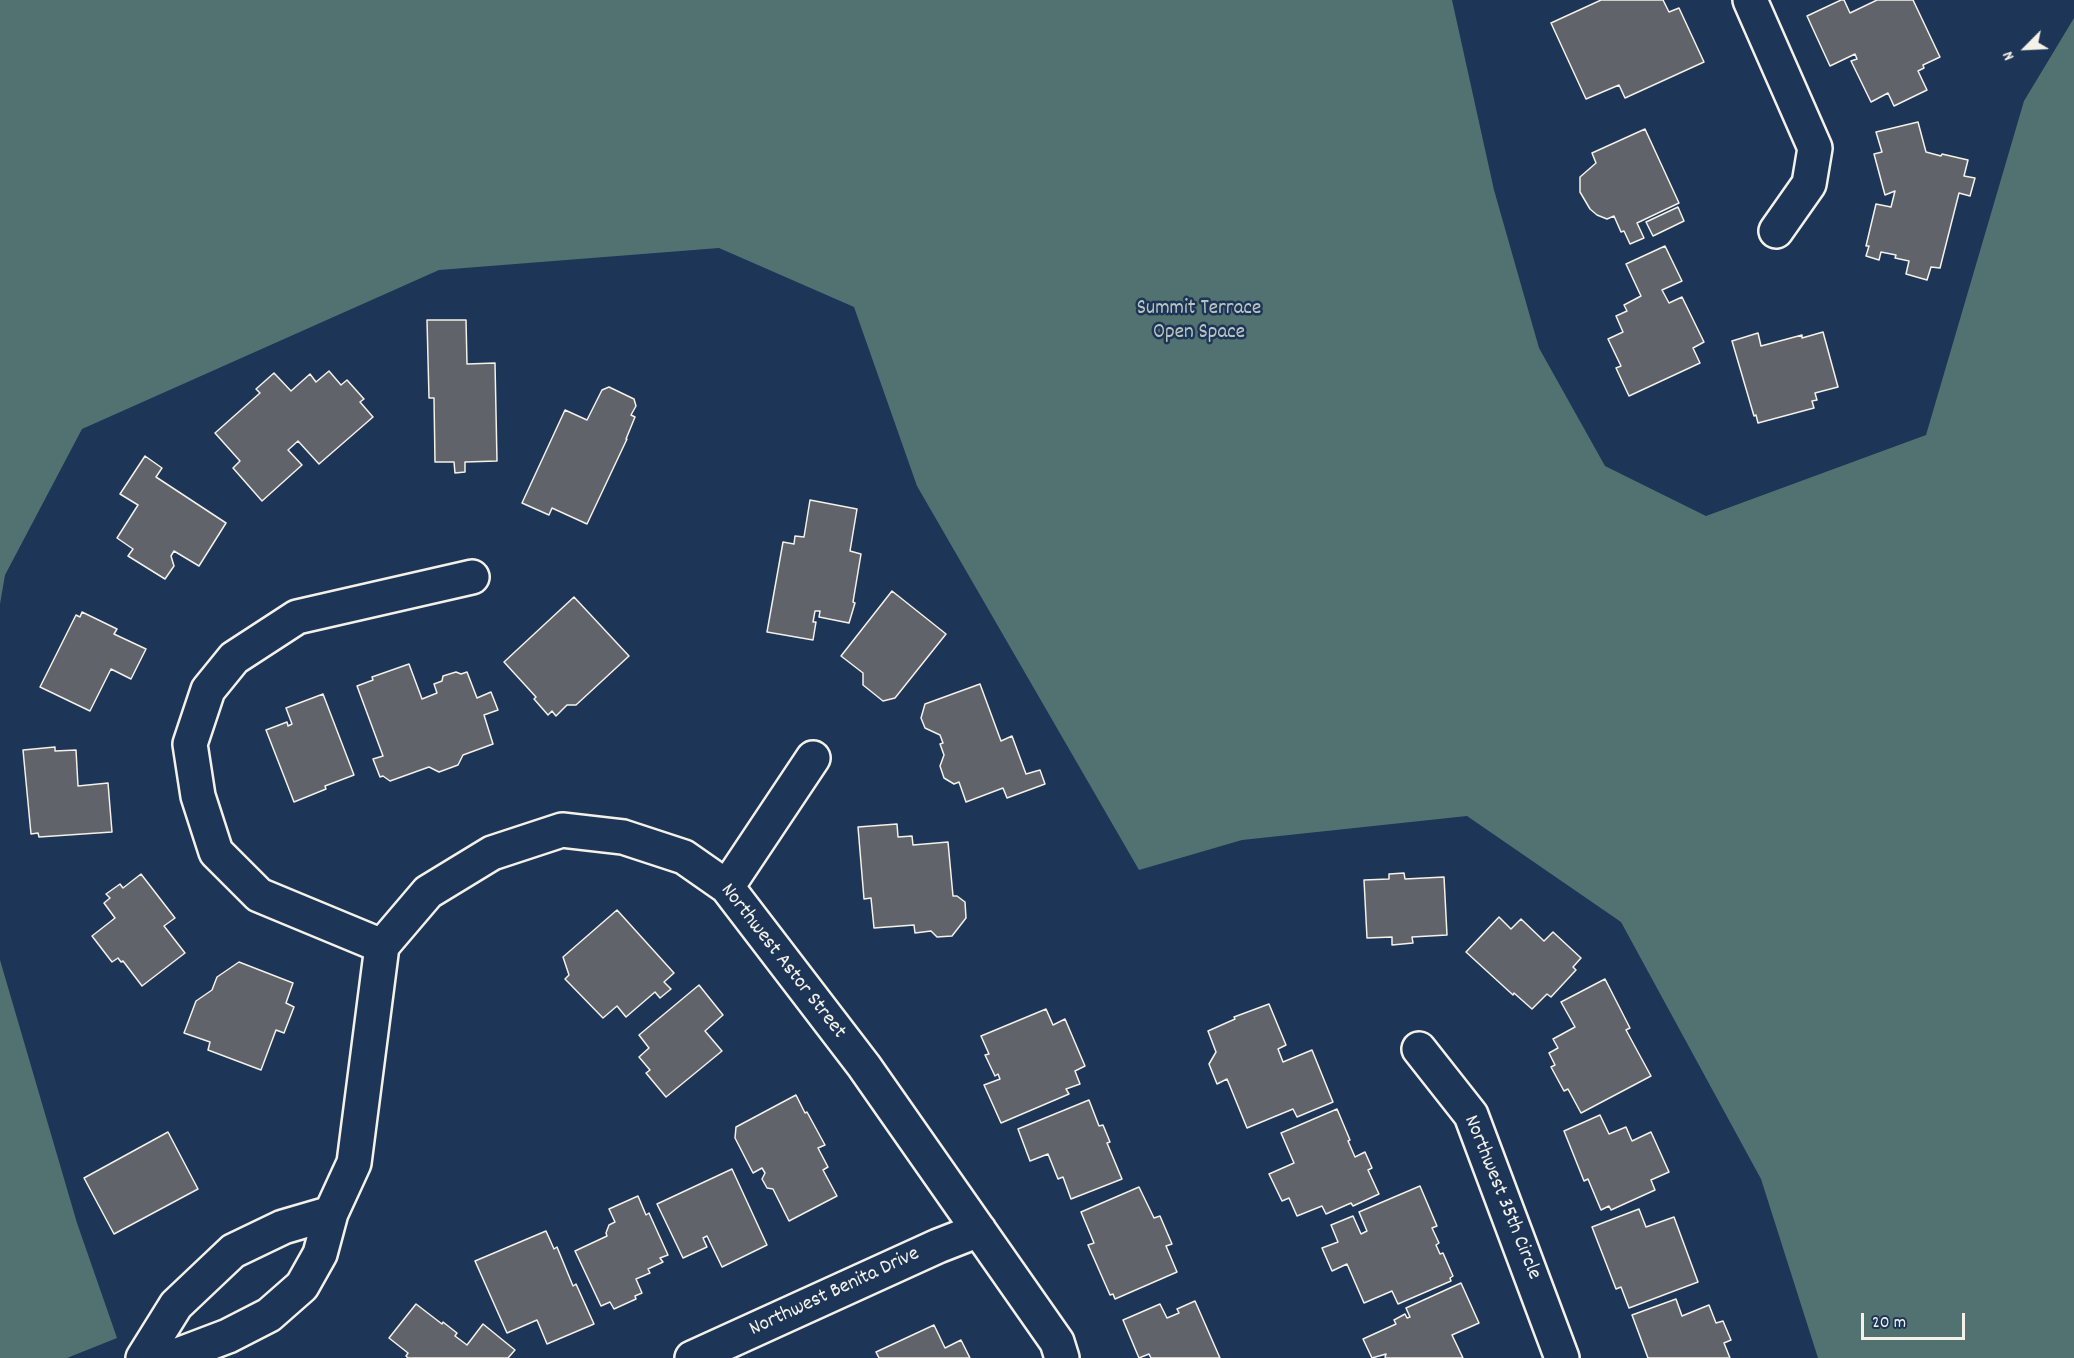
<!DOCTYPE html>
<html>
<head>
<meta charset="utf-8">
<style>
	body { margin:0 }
	#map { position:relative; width:2074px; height:1358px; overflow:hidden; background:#1d3557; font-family:Dekko,sans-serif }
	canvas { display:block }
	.north { position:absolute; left:1996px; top:18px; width:60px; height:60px; -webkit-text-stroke:4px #1d3557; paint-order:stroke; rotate:246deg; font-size:16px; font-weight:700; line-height:24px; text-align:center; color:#f4f1e8 }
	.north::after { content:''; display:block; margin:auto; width:21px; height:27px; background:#f4f1e8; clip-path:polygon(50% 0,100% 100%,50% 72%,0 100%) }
	.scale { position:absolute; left:1861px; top:1313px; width:104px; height:27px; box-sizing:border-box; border:3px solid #f4f1e8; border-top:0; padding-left:8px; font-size:18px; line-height:21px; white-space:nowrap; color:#f4f1e8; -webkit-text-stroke:4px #1d3557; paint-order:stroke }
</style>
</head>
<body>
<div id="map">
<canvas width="2074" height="1358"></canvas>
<div class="north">N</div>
<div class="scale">20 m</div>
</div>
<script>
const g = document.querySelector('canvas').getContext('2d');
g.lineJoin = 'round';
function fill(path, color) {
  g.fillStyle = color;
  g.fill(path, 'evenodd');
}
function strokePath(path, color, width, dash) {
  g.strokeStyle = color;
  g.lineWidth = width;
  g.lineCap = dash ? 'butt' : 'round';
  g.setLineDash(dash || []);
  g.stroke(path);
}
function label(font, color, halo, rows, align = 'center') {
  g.font = font + ' Dekko,sans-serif';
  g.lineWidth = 5;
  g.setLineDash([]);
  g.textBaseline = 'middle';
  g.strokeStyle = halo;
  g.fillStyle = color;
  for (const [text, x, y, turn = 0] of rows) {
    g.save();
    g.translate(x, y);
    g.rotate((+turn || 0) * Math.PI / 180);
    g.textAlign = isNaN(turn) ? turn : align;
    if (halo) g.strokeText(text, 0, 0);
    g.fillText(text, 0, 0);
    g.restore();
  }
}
fill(new Path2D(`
	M 0,0 L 1452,0 L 1494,190 L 1539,348 L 1605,466 L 1706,516 L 1926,435 L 2024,101 L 2074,18 L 2074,1358 L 1818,1358 L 1761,1179 L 1621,922 L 1467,816 L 1242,840 L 1139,870 L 917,486 L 854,307 L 719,248 L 439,270 L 82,429 L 5,575 L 0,604 Z
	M 0,960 L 77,1223 L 117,1338 L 67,1358 L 0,1358 Z`), '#527271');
const building = new Path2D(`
	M 1601,0 L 1663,0 L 1669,12 L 1679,8 L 1704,62 L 1625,98 L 1619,85 L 1586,99 L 1551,23 Z
	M 1841,0 L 1844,0 L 1850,13 L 1877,0 L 1913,0 L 1940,57 L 1923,65 L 1924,68 L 1918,71 L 1927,90 L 1894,106 L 1888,93 L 1871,102 L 1851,61 L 1857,59 L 1855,54 L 1830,66 L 1807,16 Z
	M 1918,122 L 1926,152 L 1941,156 L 1942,154 L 1968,160 L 1964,176 L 1975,178 L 1970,196 L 1959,193 L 1940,268 L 1931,267 L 1927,280 L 1906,274 L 1909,261 L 1895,258 L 1896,255 L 1881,252 L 1879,260 L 1866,256 L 1869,246 L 1866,246 L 1876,204 L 1891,207 L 1895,191 L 1885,195 L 1874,154 L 1882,152 L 1876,132 Z
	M 1645,129 L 1679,203 L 1637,223 L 1644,238 L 1630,244 L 1624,231 L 1621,232 L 1614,216 L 1607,219 L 1597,215 L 1590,209 L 1580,192 L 1580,177 L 1596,163 L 1592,153 Z
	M 1678,207 L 1684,221 L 1653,236 L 1646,222 Z
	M 1665,246 L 1682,281 L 1662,290 L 1669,303 L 1682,297 L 1704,342 L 1693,348 L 1700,363 L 1629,396 L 1616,368 L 1621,366 L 1608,339 L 1623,332 L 1616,316 L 1627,311 L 1624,305 L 1641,296 L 1626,264 Z
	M 427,320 L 466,320 L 467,364 L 495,363 L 497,461 L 465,462 L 465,472 L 455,473 L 454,462 L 435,462 L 434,398 L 429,398 Z
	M 1823,332 L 1838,387 L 1815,393 L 1817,400 L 1812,401 L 1814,408 L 1758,423 L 1756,415 L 1754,416 L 1732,341 L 1758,333 L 1761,346 L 1802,335 L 1802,338 Z
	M 329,371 L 341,385 L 347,380 L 364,399 L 360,402 L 373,417 L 319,464 L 298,441 L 288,450 L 302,465 L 262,501 L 233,468 L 240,461 L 215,433 L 260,393 L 256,389 L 274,373 L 291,391 L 310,374 L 316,382 Z
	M 609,387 L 634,399 L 636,406 L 631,415 L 635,417 L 626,439 L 627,439 L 587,524 L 552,508 L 549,515 L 522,503 L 565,410 L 587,420 L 602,390 Z
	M 145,456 L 162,468 L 156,477 L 226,523 L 199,566 L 174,551 L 171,556 L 174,566 L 165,579 L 128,556 L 133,549 L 117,538 L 138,505 L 120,494 Z
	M 810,500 L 857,509 L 850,551 L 861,554 L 853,602 L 855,603 L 849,623 L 819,617 L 820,611 L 815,611 L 813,622 L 816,622 L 813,640 L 767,632 L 783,542 L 794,544 L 795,536 L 804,537 Z
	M 892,591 L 946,634 L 895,698 L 883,701 L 863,685 L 863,673 L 841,656 Z
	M 574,597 L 629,656 L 576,705 L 567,705 L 556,716 L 552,711 L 548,715 L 534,699 L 536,697 L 504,662 Z
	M 82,612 L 117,629 L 114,634 L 146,649 L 131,679 L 111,669 L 90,711 L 40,687 L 76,615 L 80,617 Z
	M 409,664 L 422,699 L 437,693 L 434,684 L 442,681 L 443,676 L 456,672 L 461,674 L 467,672 L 477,698 L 491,692 L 498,710 L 484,715 L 493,744 L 463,755 L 458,765 L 439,772 L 429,767 L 390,781 L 383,776 L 380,777 L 373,759 L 383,756 L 357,686 L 373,680 L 372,677 Z
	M 980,684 L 1001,741 L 1012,736 L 1026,774 L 1040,770 L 1045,784 L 1007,798 L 1003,788 L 966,802 L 959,782 L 954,784 L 944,778 L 940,766 L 944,755 L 940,744 L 943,743 L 940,735 L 925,728 L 921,718 L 925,704 Z
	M 323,694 L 354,775 L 325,786 L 326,789 L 294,802 L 266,730 L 287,722 L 288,726 L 292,724 L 286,708 Z
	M 55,747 L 55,751 L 76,750 L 78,786 L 108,783 L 112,832 L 39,837 L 38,833 L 31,834 L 23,750 Z
	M 897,824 L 898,837 L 912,836 L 913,845 L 948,842 L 953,896 L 957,896 L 965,902 L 966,918 L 952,936 L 937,937 L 931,931 L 915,933 L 914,925 L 874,928 L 871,898 L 864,899 L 858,827 Z
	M 1404,873 L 1405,879 L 1444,877 L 1447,935 L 1412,937 L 1413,943 L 1392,945 L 1392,937 L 1367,938 L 1364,880 L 1389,879 L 1389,874 Z
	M 141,874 L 175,918 L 164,926 L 185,953 L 142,986 L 123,961 L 121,962 L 118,958 L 112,962 L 92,936 L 115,918 L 104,903 L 110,898 L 106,894 L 120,884 L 123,888 Z
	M 617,910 L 674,973 L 664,982 L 671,989 L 660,998 L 655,992 L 626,1017 L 617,1006 L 603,1018 L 565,979 L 569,975 L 563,957 Z
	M 1499,917 L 1511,929 L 1521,919 L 1544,941 L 1553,932 L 1581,958 L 1573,967 L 1576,970 L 1551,997 L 1547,994 L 1532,1009 L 1514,993 L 1513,995 L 1466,952 Z
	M 239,962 L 293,983 L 286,1003 L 294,1007 L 284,1033 L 276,1030 L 261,1070 L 208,1050 L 210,1042 L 184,1033 L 196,1001 L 212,990 L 217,977 Z
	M 1605,979 L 1630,1028 L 1626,1030 L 1651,1076 L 1581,1113 L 1568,1089 L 1564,1091 L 1551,1067 L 1555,1065 L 1549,1053 L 1558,1048 L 1553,1039 L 1575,1027 L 1561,1002 Z
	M 699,985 L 723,1015 L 705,1031 L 722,1051 L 666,1097 L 646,1073 L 650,1070 L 639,1057 L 649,1048 L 639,1035 Z
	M 1269,1004 L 1286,1045 L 1278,1049 L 1283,1062 L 1312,1050 L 1333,1102 L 1297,1117 L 1293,1109 L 1247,1128 L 1227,1079 L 1217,1084 L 1209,1064 L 1216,1052 L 1208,1031 L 1235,1019 L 1234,1017 Z
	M 1046,1009 L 1053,1025 L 1065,1019 L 1085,1066 L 1075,1071 L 1080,1084 L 1066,1089 L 1069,1094 L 1001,1123 L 984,1085 L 1000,1079 L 998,1074 L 995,1076 L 985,1055 L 989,1054 L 981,1036 Z
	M 796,1095 L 805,1113 L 807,1112 L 825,1145 L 818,1148 L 828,1167 L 823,1170 L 837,1196 L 789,1221 L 773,1189 L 767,1188 L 762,1179 L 765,1173 L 762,1168 L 753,1173 L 735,1138 L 736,1127 Z
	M 1089,1100 L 1099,1126 L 1103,1125 L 1110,1142 L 1107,1143 L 1122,1179 L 1071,1199 L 1063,1177 L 1058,1179 L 1048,1154 L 1030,1161 L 1018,1129 Z
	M 1337,1109 L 1350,1140 L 1348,1141 L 1355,1157 L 1365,1152 L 1372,1168 L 1368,1170 L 1379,1194 L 1353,1206 L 1351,1203 L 1326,1214 L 1322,1206 L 1297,1216 L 1289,1198 L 1282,1201 L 1269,1174 L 1294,1163 L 1281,1133 Z
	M 1600,1115 L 1609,1134 L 1626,1127 L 1632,1141 L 1651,1132 L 1669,1172 L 1651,1180 L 1655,1190 L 1611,1210 L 1609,1206 L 1601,1210 L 1588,1179 L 1584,1181 L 1564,1131 Z
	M 168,1132 L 198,1189 L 114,1234 L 84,1178 Z
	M 732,1169 L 767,1245 L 722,1267 L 707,1236 L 703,1238 L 707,1247 L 683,1258 L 657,1204 Z
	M 1420,1186 L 1437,1226 L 1432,1228 L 1439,1243 L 1436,1245 L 1440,1254 L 1443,1253 L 1453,1276 L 1450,1278 L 1451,1281 L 1398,1304 L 1392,1291 L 1364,1303 L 1347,1264 L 1332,1271 L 1322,1248 L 1338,1242 L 1331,1225 L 1353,1216 L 1361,1234 L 1367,1231 L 1359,1212 Z
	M 1139,1187 L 1154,1218 L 1160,1216 L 1172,1244 L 1166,1246 L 1177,1272 L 1115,1299 L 1113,1294 L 1110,1295 L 1088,1245 L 1094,1243 L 1081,1212 Z
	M 638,1196 L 646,1215 L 649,1213 L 668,1255 L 660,1258 L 663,1262 L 648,1269 L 650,1273 L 636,1279 L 642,1293 L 635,1296 L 636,1299 L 614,1309 L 610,1302 L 601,1306 L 575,1251 L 607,1236 L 606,1233 L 609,1225 L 615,1222 L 609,1209 Z
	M 1639,1209 L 1646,1227 L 1674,1217 L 1698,1282 L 1629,1308 L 1621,1287 L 1616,1289 L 1592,1227 Z
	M 546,1231 L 554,1249 L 557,1247 L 573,1286 L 576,1284 L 594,1324 L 547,1344 L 537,1320 L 507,1333 L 475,1261 Z
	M 1461,1283 L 1479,1323 L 1452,1335 L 1463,1358 L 1385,1358 L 1386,1354 L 1372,1358 L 1363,1339 L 1396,1324 L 1394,1320 L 1405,1314 L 1407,1318 L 1410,1317 L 1406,1308 Z
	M 1676,1299 L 1682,1316 L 1709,1305 L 1716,1323 L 1723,1321 L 1731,1340 L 1724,1343 L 1730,1358 L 1648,1358 L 1632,1315 Z
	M 1195,1301 L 1220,1358 L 1151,1358 L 1149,1354 L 1139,1358 L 1123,1320 L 1160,1304 L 1167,1318 L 1179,1313 L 1177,1309 Z
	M 416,1304 L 442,1324 L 443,1322 L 457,1333 L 455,1336 L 467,1345 L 483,1324 L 515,1350 L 508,1358 L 408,1358 L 406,1356 L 408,1353 L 389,1338 Z
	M 934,1325 L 945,1348 L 961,1340 L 970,1358 L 879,1358 L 876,1352 Z`);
fill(building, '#61636b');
strokePath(building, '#f4f1e8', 1.5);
const minor = new Path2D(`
	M 1750,0 L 1815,148 L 1809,184 L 1776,231
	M 727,887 L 813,758
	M 382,946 L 259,895 L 216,852 L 198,796 L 190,744 L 208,690 L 234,658 L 297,617 L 472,577
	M 1419,1049 L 1471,1115 L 1562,1358
	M 143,1358 L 176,1305 L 233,1251 L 283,1227 L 331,1213
	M 170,1358 L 228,1336 L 269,1315 L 302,1286 L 320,1254 L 331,1213 L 354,1163 L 382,946 L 428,892 L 492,853 L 562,830 L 623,837 L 684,857 L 727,887 L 864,1066 L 1057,1342 L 1062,1358
	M 692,1358 L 938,1246 L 979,1230`);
strokePath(minor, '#f4f1e8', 38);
strokePath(minor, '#1d3557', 33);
label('21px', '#bbc5be', '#1d3557', [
	["Summit Terrace",1199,310],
	["Open Space",1199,334]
]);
label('21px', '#f4f1e8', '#1d3557', [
	["Northwest Astor Street",782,962,52],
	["Northwest 35th Circle",1501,1198,68],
	["Northwest Benita Drive",835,1293,-25]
]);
</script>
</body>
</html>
